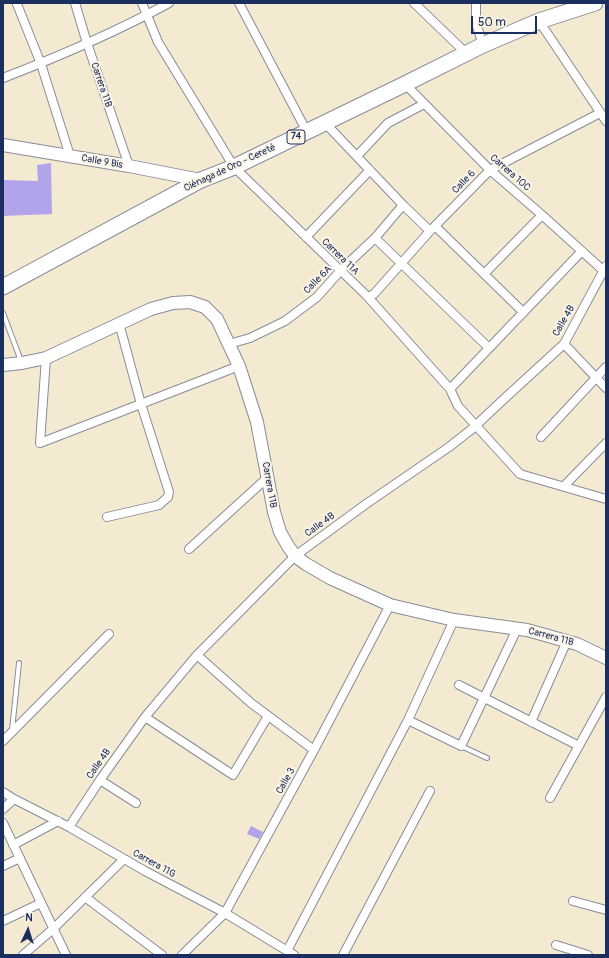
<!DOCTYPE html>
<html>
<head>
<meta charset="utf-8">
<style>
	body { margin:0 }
	#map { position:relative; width:609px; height:958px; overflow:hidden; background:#f4ead2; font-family:Pangolin,sans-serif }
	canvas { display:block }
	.frame { position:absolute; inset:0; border:4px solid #1b2f5e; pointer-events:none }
	.north { position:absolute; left:8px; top:910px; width:40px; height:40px; -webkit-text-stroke:3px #fcf5e5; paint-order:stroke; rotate:4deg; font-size:11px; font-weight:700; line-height:16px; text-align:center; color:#1b2f5e }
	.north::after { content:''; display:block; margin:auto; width:14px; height:18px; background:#1b2f5e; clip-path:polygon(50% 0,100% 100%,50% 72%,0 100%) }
	.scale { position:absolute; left:471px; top:16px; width:66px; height:18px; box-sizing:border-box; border:2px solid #1b2f5e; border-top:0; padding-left:5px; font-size:12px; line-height:14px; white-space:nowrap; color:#1b2f5e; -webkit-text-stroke:3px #fcf5e5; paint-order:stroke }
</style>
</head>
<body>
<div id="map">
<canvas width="609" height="958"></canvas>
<div class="frame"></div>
<div class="north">N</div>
<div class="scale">50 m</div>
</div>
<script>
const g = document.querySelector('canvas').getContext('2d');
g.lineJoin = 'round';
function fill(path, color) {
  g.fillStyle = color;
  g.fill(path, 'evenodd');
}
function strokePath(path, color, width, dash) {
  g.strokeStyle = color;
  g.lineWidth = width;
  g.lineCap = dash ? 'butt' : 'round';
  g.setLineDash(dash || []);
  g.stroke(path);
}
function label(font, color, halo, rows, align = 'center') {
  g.font = font + ' Pangolin,sans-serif';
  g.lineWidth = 4;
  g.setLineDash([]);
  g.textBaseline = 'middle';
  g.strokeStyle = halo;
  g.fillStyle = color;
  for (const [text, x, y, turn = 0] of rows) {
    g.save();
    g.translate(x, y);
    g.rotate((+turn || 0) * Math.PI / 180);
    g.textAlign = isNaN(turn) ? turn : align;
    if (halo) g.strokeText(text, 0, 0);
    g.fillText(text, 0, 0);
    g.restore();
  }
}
fill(new Path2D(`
	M 51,163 L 52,214 L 3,216 L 3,180 L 38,181 L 37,165 Z
	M 251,826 L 263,832 L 259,839 L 247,834 Z`), '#b1a4ea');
const lane = new Path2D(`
	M 3,313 L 21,361
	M 12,730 L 19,663
	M 461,746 L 487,758`);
const street = new Path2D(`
	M 75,3 L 87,43 L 129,166
	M 142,3 L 158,42 L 234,167 L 367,296 L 450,389 L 458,406 L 520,474 L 606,499
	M 239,3 L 307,132
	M 414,3 L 466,53
	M 476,3 L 476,23 L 483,45
	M 17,4 L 41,64 L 70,156
	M 539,21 L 606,121
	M 3,78 C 60,56 116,32 169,3
	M 405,84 L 490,170 L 542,215 L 606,273
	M 325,123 L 403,205 L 430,231
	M 357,156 L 388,123 L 424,104
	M 435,226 L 523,312
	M 306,237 L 370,170
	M 375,238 L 489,348
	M 484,274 L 542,215
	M 367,296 L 370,296 L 374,294 L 430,231 L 490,170 L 600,113
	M 229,344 L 250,338 L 285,321 L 317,297 L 341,270 L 375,238 L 403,205
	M 564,344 L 606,388
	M 46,358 L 40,443 L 239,366
	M 450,389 L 582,251
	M 541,437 L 606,367
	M 564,486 L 606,443
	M 107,517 L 159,505 L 168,497 L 169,492 L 141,404 L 119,323
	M 189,549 L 267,478
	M 197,655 L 251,703 L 314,750
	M 459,685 L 579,746
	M 145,717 L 233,775 L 268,716
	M 408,720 L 461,746 L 517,629
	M 531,722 L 567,641
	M 3,741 L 109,634
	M 100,780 L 136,803
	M 3,792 L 14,799 L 69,827 L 145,871 L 225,913 L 294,955
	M 550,798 L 606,697
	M 3,809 L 14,799
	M 3,823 L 66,955
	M 69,827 L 100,780 L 145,717 L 197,655 L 295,556 L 366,504 L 449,447 L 472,429 L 505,398 L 564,344 L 606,266
	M 13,845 L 58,821
	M 3,866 L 20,858
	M 85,897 L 162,955
	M 573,901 L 606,910
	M 3,921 L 41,903
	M 556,945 L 588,955
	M 287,951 L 408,720 L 454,620
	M 23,955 L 53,929 L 124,859
	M 182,955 L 225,913 L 314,750 L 390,605
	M 343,955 L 430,791`);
const secondary = new Path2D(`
	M 3,145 L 129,166 L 201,180
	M 3,365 L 22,363 L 46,358 L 151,309 L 173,303 L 190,302 L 205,307 L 217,319 L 239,366 L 257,422 L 274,512 L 280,532 L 288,546 L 295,556 L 306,564 L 330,578 L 390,605 L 454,620 L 527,630 L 577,644 L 606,658`);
const highway = new Path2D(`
	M 3,287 L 201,180 L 234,167 L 405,84 L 483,45 L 539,21 L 595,3`);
strokePath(lane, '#888c98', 6);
strokePath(street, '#888c98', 10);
strokePath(secondary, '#888c98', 14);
strokePath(highway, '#888c98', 17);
strokePath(lane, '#fff', 4);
strokePath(street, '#fff', 8);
strokePath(secondary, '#fff', 12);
strokePath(highway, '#fff', 15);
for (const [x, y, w] of [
	[296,137,18]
]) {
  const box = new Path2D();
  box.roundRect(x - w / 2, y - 7, w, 14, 3);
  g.fillStyle = '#fcf5e5';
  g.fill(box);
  strokePath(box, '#1b2f5e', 1);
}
label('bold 9px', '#1b2f5e', null, [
	["74",296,137]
]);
label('10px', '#1b2f5e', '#fcf5e5', [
	["Carrera 11B",101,85,71],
	["Calle 9 Bis",102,162,10],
	["Ciénaga de Oro - Cereté",230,168,-25],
	["Carrera 10C",510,173,41],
	["Calle 6",464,182,-46],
	["Carrera 11A",340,257,44],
	["Calle 6A",318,280,-45],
	["Calle 4B",564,321,-60],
	["Carrera 11B",269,485,80],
	["Calle 4B",320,525,-36],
	["Carrera 11B",551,637,15],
	["Calle 4B",99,764,-55],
	["Calle 3",286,781,-61],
	["Carrera 11G",154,864,29]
]);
</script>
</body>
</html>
